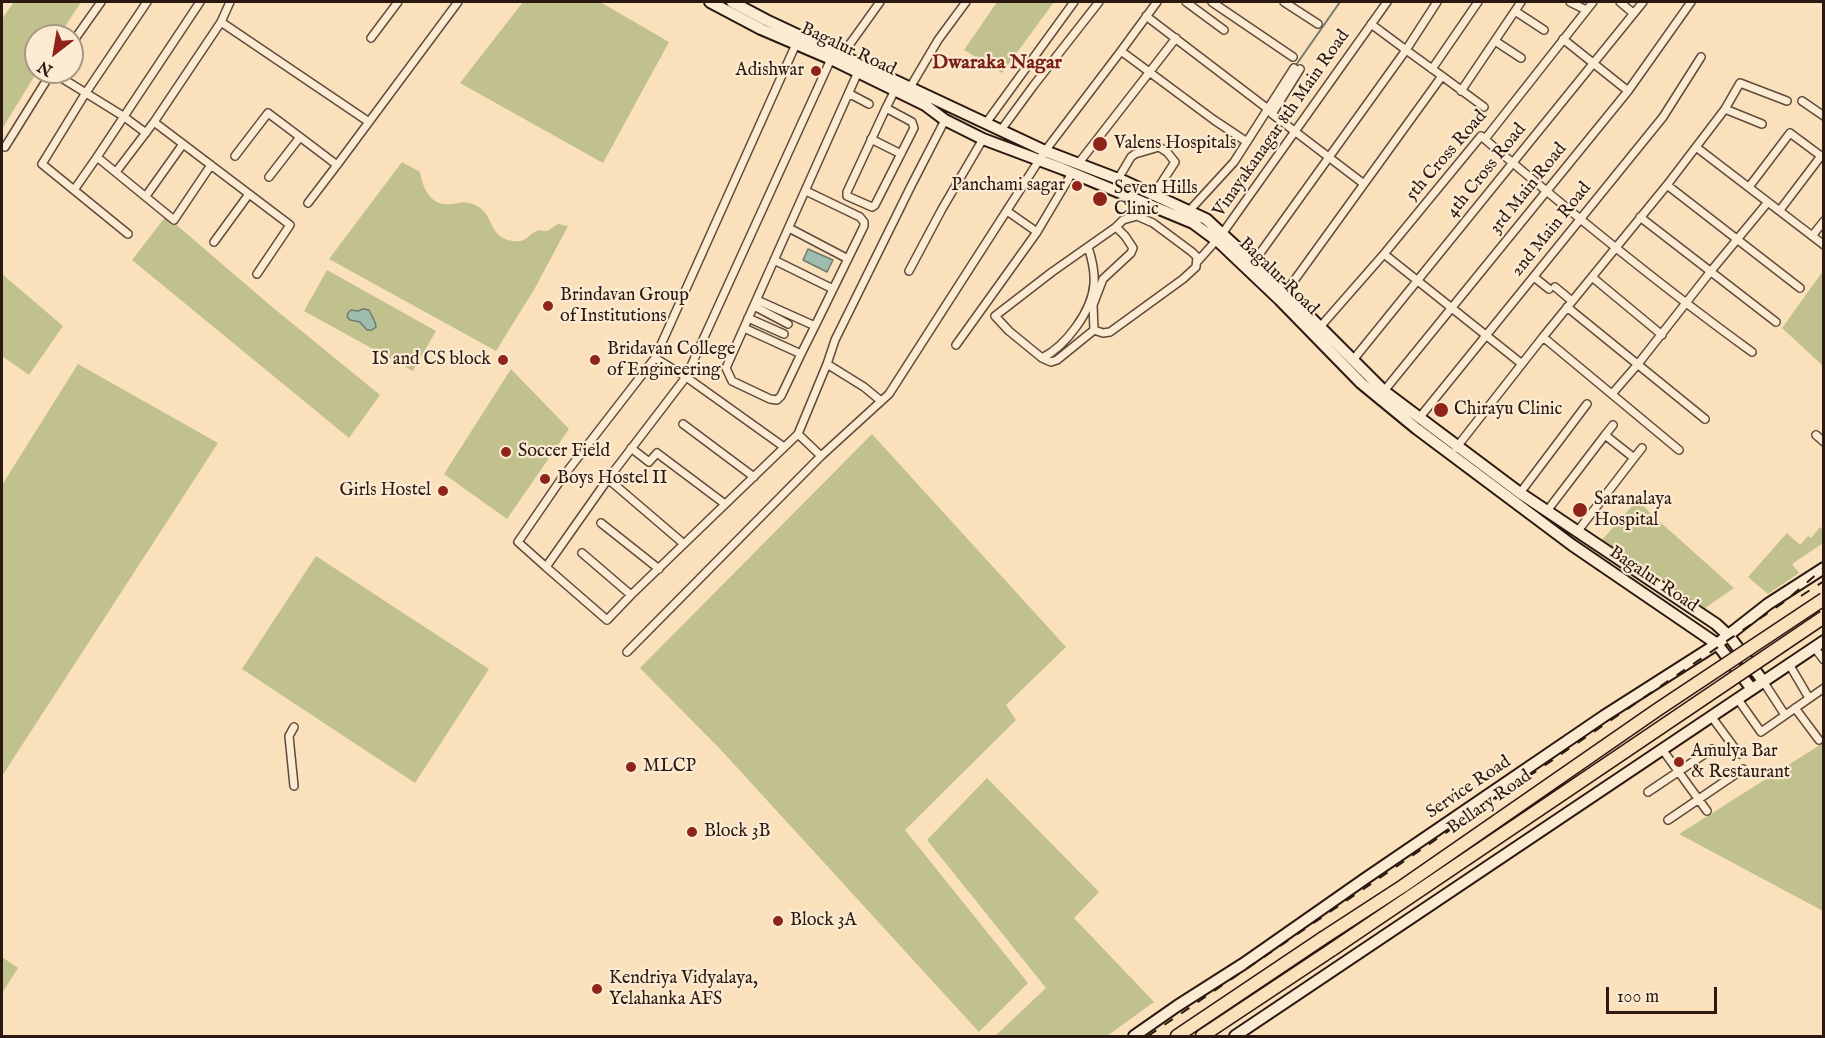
<!DOCTYPE html>
<html>
<head>
<meta charset="utf-8">
<style>
	body { margin:0 }
	#map { position:relative; width:1825px; height:1038px; overflow:hidden; background:#fbe0bc; font-family:"IM FELL English",serif }
	canvas { display:block }
	.frame { position:absolute; inset:0; border:3px solid #2b1810; pointer-events:none }
	.north { position:absolute; left:24px; top:24px; width:60px; height:60px; box-sizing:border-box; background:#fcebd3; border:2px solid #a89785; border-radius:50%; rotate:211deg; font-size:16px; font-weight:700; line-height:24px; text-align:center; color:#2b1810 }
	.north::after { content:''; display:block; margin:auto; width:21px; height:27px; background:#8f2418; clip-path:polygon(50% 0,100% 100%,50% 72%,0 100%) }
	.scale { position:absolute; left:1606px; top:987px; width:111px; height:27px; box-sizing:border-box; border:3px solid #2b1810; border-top:0; padding-left:8px; font-size:18px; line-height:21px; white-space:nowrap; color:#2b1810; -webkit-text-stroke:4px #fcebd3; paint-order:stroke }
</style>
</head>
<body>
<div id="map">
<canvas width="1825" height="1038"></canvas>
<div class="frame"></div>
<div class="north">N</div>
<div class="scale">100 m</div>
</div>
<script>
const g = document.querySelector('canvas').getContext('2d');
g.lineJoin = 'round';
function fill(path, color) {
  g.fillStyle = color;
  g.fill(path, 'evenodd');
}
function strokePath(path, color, width, dash) {
  g.strokeStyle = color;
  g.lineWidth = width;
  g.lineCap = dash ? 'butt' : 'round';
  g.setLineDash(dash || []);
  g.stroke(path);
}
function label(font, color, halo, rows, align = 'center') {
  g.font = font + ' "IM FELL English",serif';
  g.lineWidth = 4.5;
  g.setLineDash([]);
  g.textBaseline = 'middle';
  g.strokeStyle = halo;
  g.fillStyle = color;
  for (const [text, x, y, turn = 0] of rows) {
    g.save();
    g.translate(x, y);
    g.rotate((+turn || 0) * Math.PI / 180);
    g.textAlign = isNaN(turn) ? turn : align;
    if (halo) g.strokeText(text, 0, 0);
    g.fillText(text, 0, 0);
    g.restore();
  }
}
fill(new Path2D(`
	M 14,2 L 81,2 L 59,36 L 36,36 L 37,72 L 2,129 L 2,19 Z
	M 523,2 L 600,2 L 669,42 L 603,163 L 460,83 Z
	M 997,2 L 1054,2 L 1002,73 L 964,50 Z
	M 402,162 L 420,172 C 423,189 431,207 452,204 C 462,202 470,201 479,207 C 494,217 489,238 513,241 C 527,243 527,235 537,231 C 540,230 544,231 547,231 C 550,230 554,226 558,224 L 568,226 L 535,288 L 496,351 L 329,259 Z
	M 166,216 L 271,306 L 380,395 L 349,438 L 132,260 Z
	M 327,270 L 436,331 L 413,371 L 304,311 Z
	M 1823,271 L 1823,366 L 1782,328 Z
	M 2,274 L 63,326 L 29,375 L 2,356 Z
	M 78,364 L 218,443 L 2,776 L 2,485 Z
	M 511,369 L 569,429 L 507,519 L 444,474 Z
	M 872,434 L 1066,647 L 1006,705 L 1016,720 L 905,830 L 1028,983 L 979,1032 L 721,750 L 640,668 Z
	M 1638,499 L 1650,513 L 1734,588 L 1705,608 L 1602,540 Z
	M 1820,527 L 1822,529 L 1823,528 L 1823,543 L 1792,564 L 1799,573 L 1768,594 L 1748,577 L 1787,533 L 1800,545 L 1808,536 L 1811,538 Z
	M 316,556 L 489,669 L 415,783 L 242,669 Z
	M 1823,743 L 1823,911 L 1679,834 Z
	M 987,778 L 1099,892 L 1074,918 L 1154,1002 L 1107,1036 L 995,1036 L 1046,988 L 927,840 Z
	M 2,957 L 18,968 L 2,993 Z`), '#c1c18e');
const water = new Path2D(`
	M 808,249 L 833,260 L 827,272 L 803,260 Z
	M 363,309 L 369,310 C 371,315 376,322 376,327 L 372,330 L 367,330 L 360,322 L 350,320 L 347,317 L 348,313 L 351,310 L 358,311 Z`);
fill(water, '#9fbdaf');
strokePath(water, '#717b6f', 1.5);
strokePath(new Path2D(`
	M 1296,65 L 1340,2`), '#717b6f', 2);
const minor = new Path2D(`
	M 1157,2 L 1121,51 L 1214,120 L 1247,142
	M 1186,2 L 1224,30
	M 1212,2 L 1293,57
	M 1284,2 L 1318,24
	M 1570,2 L 1586,10
	M 1620,2 L 1633,13
	M 1515,11 L 1544,30
	M 1146,16 L 1268,109
	M 221,22 L 369,122
	M 1371,24 L 1406,50 L 1437,2
	M 371,38 L 398,2
	M 1563,39 L 1628,91
	M 1495,41 L 1521,58
	M 72,43 L 101,2
	M 842,59 L 842,55 L 880,2
	M 1300,69 L 1272,114 L 1364,184
	M 1432,69 L 1478,2
	M 52,72 L 123,116 L 146,133
	M 908,91 L 938,40 L 966,2
	M 1461,91 L 1521,2
	M 850,94 L 869,104
	M 1802,101 L 1824,116
	M 886,108 L 847,192 L 847,196 L 872,207 L 875,205 L 914,128 L 912,122 L 886,108 L 895,90
	M 1725,109 L 1762,124
	M 154,122 L 221,22 L 230,2
	M 986,123 L 1074,2
	M 1001,130 L 1034,85 L 1099,2
	M 871,139 L 901,154
	M 1485,139 L 1593,2
	M 5,147 L 51,73
	M 1696,147 L 1824,245
	M 235,156 L 268,113 L 300,137
	M 97,157 L 200,2
	M 1078,164 L 1176,38
	M 337,165 L 458,2
	M 116,172 L 154,122 L 290,225 L 257,274
	M 269,177 L 300,137 L 337,165 L 308,203
	M 1118,179 L 1131,157 L 1135,154 L 1159,147 L 1167,152 L 1175,162 L 1153,196
	M 1667,185 L 1800,288
	M 1749,187 L 1790,133 L 1821,156 L 1780,210
	M 74,190 L 97,157 L 174,220 L 211,165
	M 146,196 L 183,144
	M 1007,211 L 1037,232
	M 1189,211 L 1234,162 L 1294,68
	M 1640,217 L 1776,322
	M 789,228 L 848,259
	M 128,234 L 42,164 L 85,94 L 147,2
	M 1812,236 L 1824,221
	M 214,242 L 249,194
	M 1088,247 C 1092,259 1095,271 1094,284 C 1092,311 1066,346 1042,358 L 1009,331 L 995,316 L 1052,272 L 1116,227 L 1123,220 L 1137,216 L 1153,223 L 1192,252 L 1197,257 L 1196,267 L 1183,279 L 1110,332 L 1103,333 L 1094,330 L 1093,305 L 1103,279 L 1131,253 L 1133,248 L 1125,236 L 1116,227
	M 1384,254 L 1522,364
	M 774,260 L 833,289
	M 1197,262 L 1222,234 L 1387,2
	M 1253,263 L 1406,50 L 1442,76
	M 909,271 L 942,209 L 983,139
	M 1534,277 L 1549,289
	M 1592,277 L 1662,335
	M 1555,287 L 1572,301
	M 1283,296 L 1442,76 L 1484,107
	M 757,300 L 815,326 L 864,226 L 864,222 L 860,217 L 806,191
	M 754,306 L 788,324
	M 1567,307 L 1705,419
	M 748,318 L 784,334
	M 1320,327 L 1384,254 L 1481,136 C 1569,211 1658,284 1752,352
	M 744,328 L 801,354 L 781,396 L 777,400 L 770,399 L 732,381 L 726,368 L 858,72
	M 1543,337 L 1667,185 L 1725,109 L 1740,83 L 1787,101
	M 956,345 L 1037,232 L 1072,173
	M 801,354 L 815,326
	M 655,358 L 796,44
	M 1042,358 L 1051,362 L 1057,360 L 1094,330
	M 1353,360 L 1643,2
	M 827,364 L 864,387 L 881,401
	M 1384,391 L 1628,91 L 1691,2
	M 1612,394 L 1638,364 L 1711,271 L 1768,202
	M 1420,417 L 1663,117 L 1701,57
	M 683,424 L 754,477
	M 1605,435 L 1613,425
	M 1816,435 L 1824,442
	M 784,447 L 686,377 L 608,479 L 546,567 L 518,542 L 562,478 L 655,358 L 686,377 L 831,59
	M 631,448 L 649,462 L 657,453 L 725,504
	M 1456,448 L 1543,337 L 1679,450
	M 821,456 L 798,434 L 827,364 L 835,340 L 911,186 L 945,120
	M 1634,458 L 1642,448
	M 608,479 L 684,544
	M 1520,493 L 1587,404
	M 1547,511 L 1605,435 L 1634,458 L 1577,532
	M 601,523 L 659,569
	M 582,553 L 631,595
	M 546,567 L 607,620 L 631,595 L 798,434
	M 1814,647 L 1824,660
	M 627,652 L 821,456 L 889,394 L 1045,151 L 1121,51
	M 1789,664 L 1809,698
	M 1763,681 L 1785,715
	M 1737,698 L 1761,732 L 1824,688
	M 1795,708 L 1819,740
	M 1711,716 L 1739,754
	M 294,727 L 289,736 L 294,786
	M 1662,749 L 1707,811
	M 1648,792 L 1712,749
	M 1668,820 L 1743,769`);
const secondary = new Path2D(`
	M 710,2 L 761,29 L 831,59 L 925,105 L 945,120 L 983,139 L 1063,169 L 1193,223 L 1220,243 L 1280,300 L 1361,383 L 1417,429 L 1572,545 L 1717,644 L 1751,688
	M 732,2 L 766,20 L 1045,151 L 1126,182 L 1206,219 L 1286,293 L 1384,391 L 1520,493 L 1716,624 L 1729,636 L 1763,681
	M 1134,1036 L 1177,1006 L 1243,964 L 1366,878 L 1604,716 L 1717,644 L 1768,604 L 1824,568
	M 1235,1036 L 1824,641`);
const trunk = new Path2D(`
	M 1177,1036 L 1323,938
	M 1202,1036 L 1333,949`);
strokePath(minor, '#5f4a3b', 10);
strokePath(secondary, '#2b1810', 14);
strokePath(trunk, '#2b1810', 15);
strokePath(minor, '#fcebd3', 7);
strokePath(secondary, '#fcebd3', 10);
strokePath(trunk, '#fbe0bc', 12);
strokePath(new Path2D(`
	M 1801,596 L 1824,581
	M 1148,1036 L 1784,602 L 1824,568`), '#2b1810', 2, [10, 10]);
const trunkBridge = new Path2D(`
	M 1323,938 L 1403,886 L 1657,710 L 1824,599
	M 1333,949 L 1824,617`);
strokePath(trunkBridge, '#2b1810', 15, []);
strokePath(trunkBridge, '#fbe0bc', 12);
for (const [x, y, r, color] of [
	[816,71,6,"#8f2418"],
	[1100,144,8,"#8f2418"],
	[1077,186,6,"#8f2418"],
	[1100,199,8,"#8f2418"],
	[548,306,6,"#8f2418"],
	[503,360,6,"#8f2418"],
	[595,360,6,"#8f2418"],
	[1441,410,8,"#8f2418"],
	[506,452,6,"#8f2418"],
	[545,479,6,"#8f2418"],
	[443,491,6,"#8f2418"],
	[1580,510,8,"#8f2418"],
	[1679,762,6,"#8f2418"],
	[631,767,6,"#8f2418"],
	[692,832,6,"#8f2418"],
	[778,921,6,"#8f2418"],
	[597,989,6,"#8f2418"]
]) {
  const dot = new Path2D();
  dot.arc(x, y, r, 0, 2 * Math.PI);
  g.fillStyle = color;
  g.fill(dot);
  strokePath(dot, '#fcebd3', 2);
}
label('18px', '#2b1810', '#fcebd3', [
	["Bagalur Road",848,50,25],
	["Vinayakanagar 8th Main Road",1282,124,-55],
	["5th Cross Road",1447,156,-49],
	["4th Cross Road",1487,171,-51],
	["3rd Main Road",1529,189,-51],
	["2nd Main Road",1552,230,-51],
	["Bagalur Road",1278,277,44],
	["Bagalur Road",1653,580,34],
	["Service Road",1469,788,-34],
	["Bellary Road",1490,803,-35]
]);
label('18px', '#2b1810', '#fcebd3', [
	["Adishwar",804,71,"right"],
	["Valens Hospitals",1114,144],
	["Panchami sagar",1065,186,"right"],
	["Seven Hills",1114,189],
	["Clinic",1114,210],
	["Brindavan Group",560,296],
	["of Institutions",560,317],
	["Bridavan College",607,350],
	["of Engineering",607,371],
	["IS and CS block",491,360,"right"],
	["Chirayu Clinic",1454,410],
	["Soccer Field",518,452],
	["Boys Hostel II",557,479],
	["Girls Hostel",431,491,"right"],
	["Saranalaya",1594,500],
	["Hospital",1594,521],
	["Amulya Bar",1691,752],
	["& Restaurant",1691,773],
	["MLCP",643,767],
	["Block 3B",704,832],
	["Block 3A",790,921],
	["Kendriya Vidyalaya,",609,979],
	["Yelahanka AFS",609,1000]
], 'left');
label('bold 20px', '#7a1f14', '#fcebd3', [
	["Dwaraka Nagar",997,64]
]);
</script>
</body>
</html>
